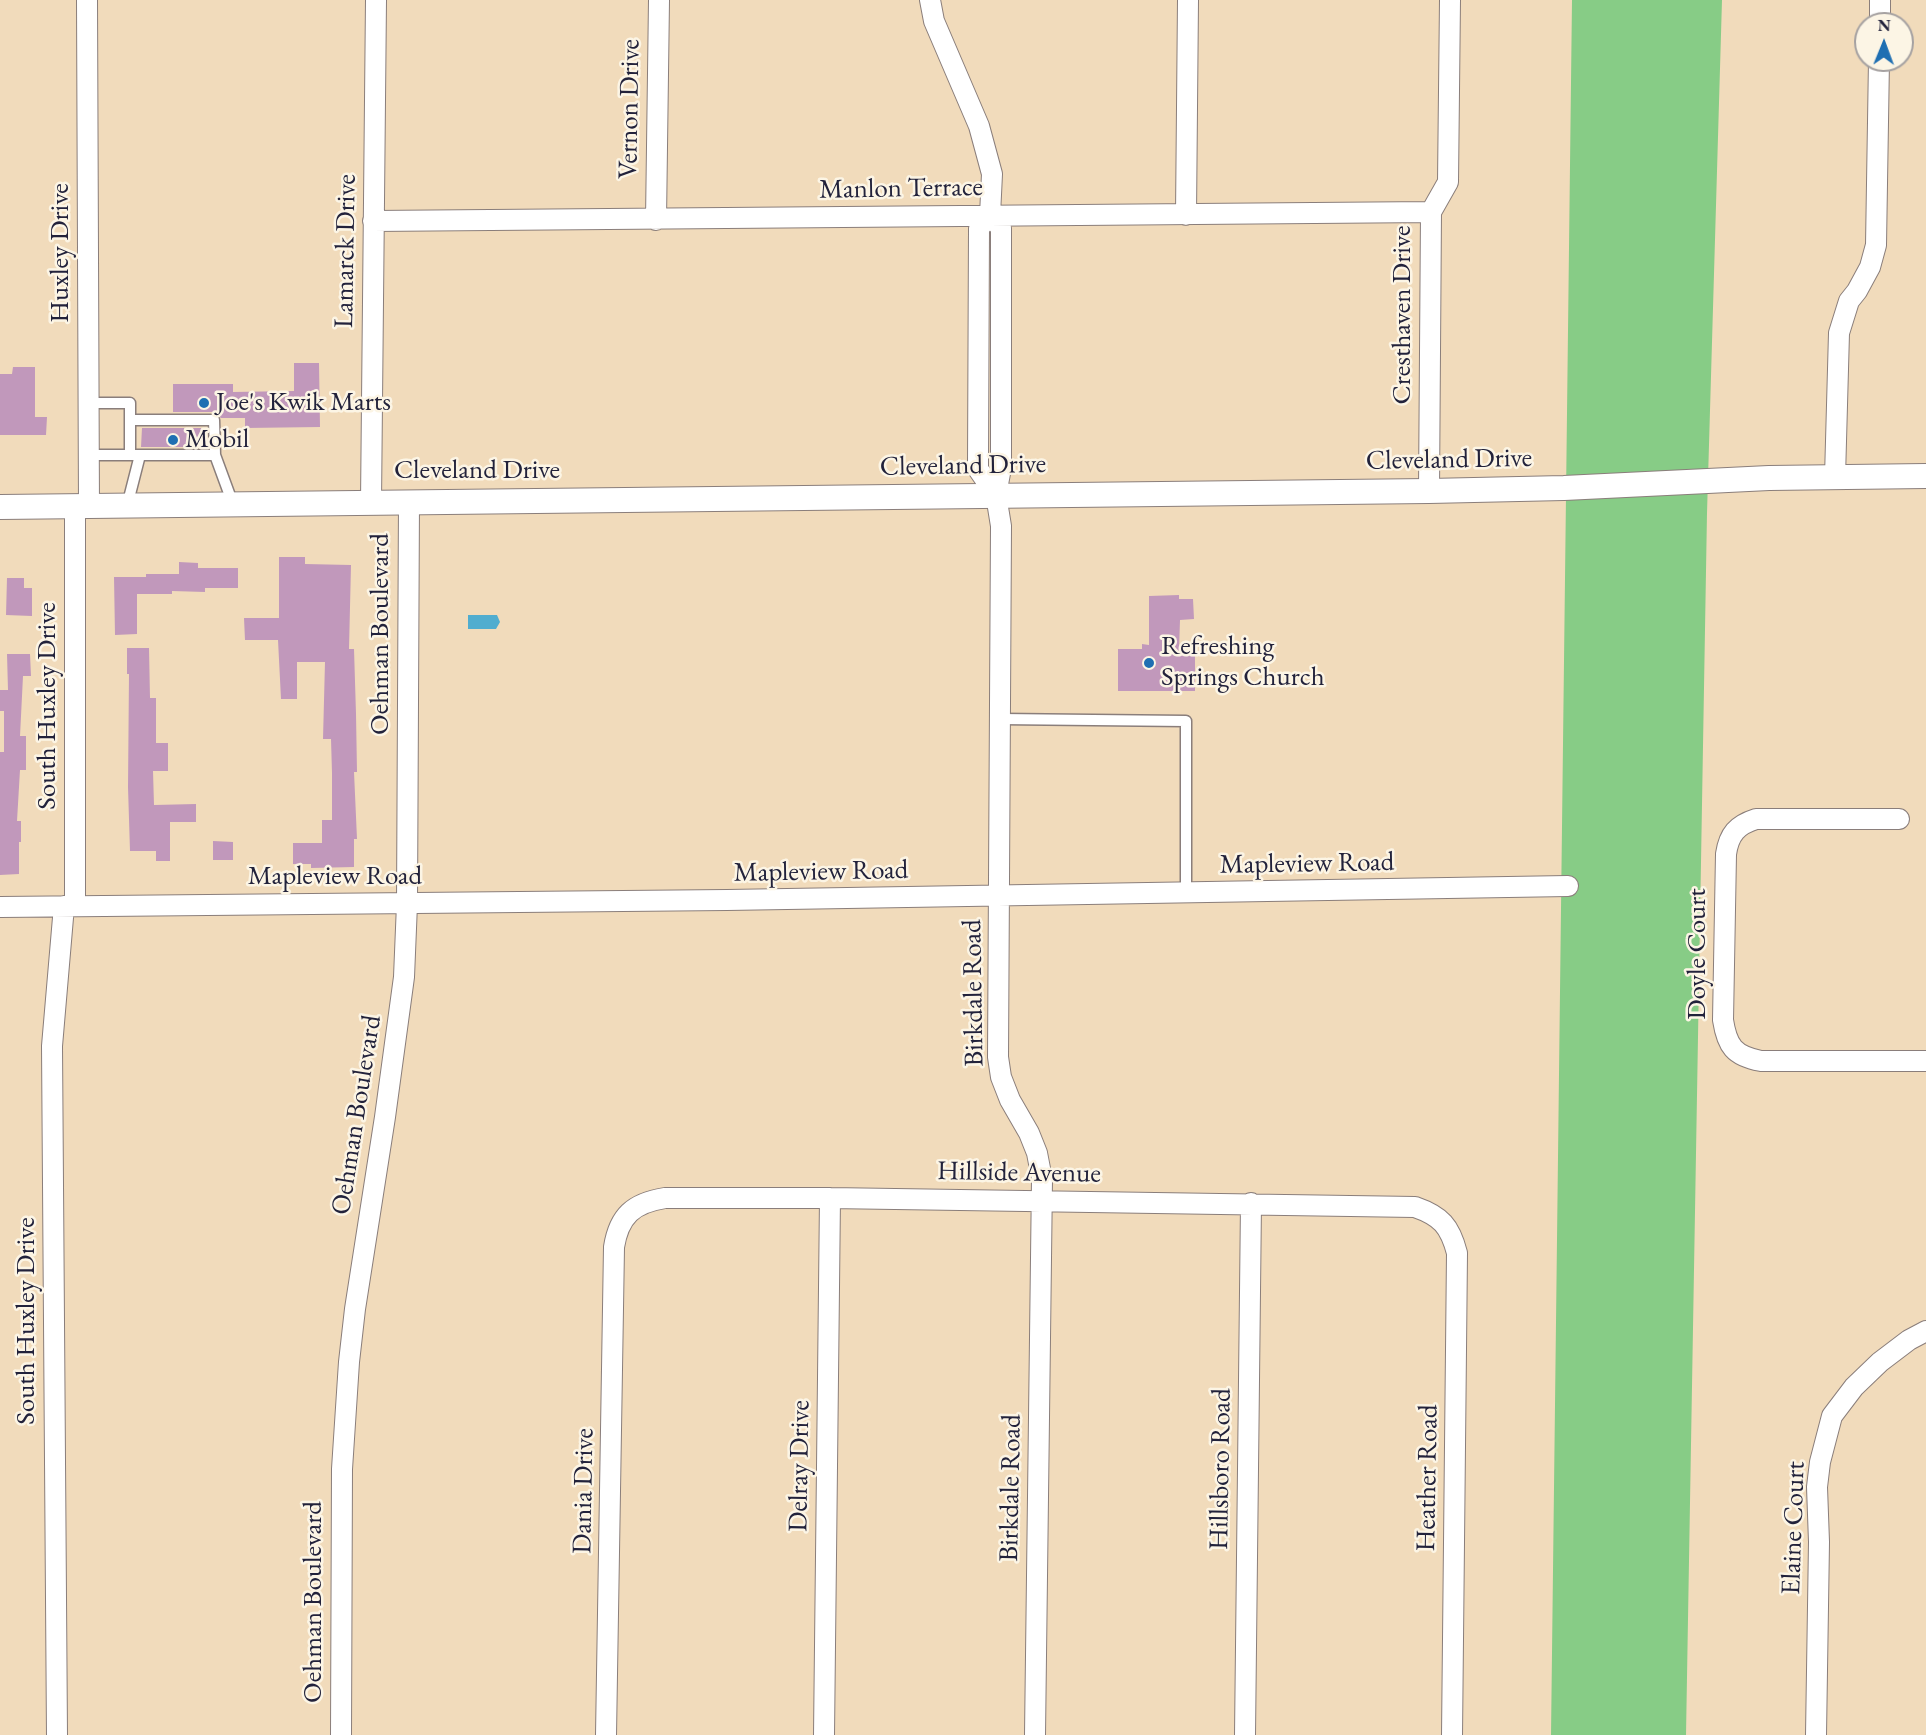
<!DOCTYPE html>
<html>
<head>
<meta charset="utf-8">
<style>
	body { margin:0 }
	#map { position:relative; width:1926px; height:1735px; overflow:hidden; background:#f1dbbb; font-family:"EB Garamond",serif }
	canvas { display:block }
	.north { position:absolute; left:1854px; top:12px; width:60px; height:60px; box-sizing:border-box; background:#fcf5e5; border:2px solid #a5a1a1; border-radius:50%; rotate:1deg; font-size:16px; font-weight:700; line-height:24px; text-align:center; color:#22223b }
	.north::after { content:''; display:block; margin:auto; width:21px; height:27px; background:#1f6fb2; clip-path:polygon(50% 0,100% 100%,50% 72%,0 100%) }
</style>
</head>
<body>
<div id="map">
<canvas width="1926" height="1735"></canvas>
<div class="north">N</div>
</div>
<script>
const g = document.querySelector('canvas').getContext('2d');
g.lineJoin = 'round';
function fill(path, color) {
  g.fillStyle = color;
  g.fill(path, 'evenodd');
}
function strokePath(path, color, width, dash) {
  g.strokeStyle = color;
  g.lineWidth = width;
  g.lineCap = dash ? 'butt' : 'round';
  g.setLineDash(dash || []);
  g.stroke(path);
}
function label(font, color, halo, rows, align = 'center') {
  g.font = font + ' "EB Garamond",serif';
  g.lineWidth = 5;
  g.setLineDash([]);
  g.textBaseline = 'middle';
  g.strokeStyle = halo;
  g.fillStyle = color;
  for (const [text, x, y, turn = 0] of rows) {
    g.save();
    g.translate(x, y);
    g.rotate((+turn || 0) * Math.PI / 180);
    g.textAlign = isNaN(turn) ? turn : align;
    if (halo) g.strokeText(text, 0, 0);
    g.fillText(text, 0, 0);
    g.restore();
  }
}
fill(new Path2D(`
	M 1572,0 L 1722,0 L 1707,513 L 1686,1735 L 1551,1735 Z`), '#87cc86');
fill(new Path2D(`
	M 468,615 L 497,615 L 500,622 L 496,629 L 468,629 Z`), '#51adcf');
fill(new Path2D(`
	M 294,363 L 319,363 L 320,427 L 245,428 L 245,418 L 221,418 L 214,412 L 173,412 L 173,384 L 233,384 L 233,392 L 294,391 Z
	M 13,367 L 35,367 L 35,417 L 47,417 L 46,435 L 0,435 L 0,374 L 12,374 Z
	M 142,428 L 204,428 L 204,447 L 141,447 Z
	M 279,557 L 305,557 L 305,564 L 351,565 L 349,649 L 354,649 L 356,714 L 357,772 L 354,772 L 357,839 L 354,839 L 354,867 L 311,868 L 311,864 L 293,864 L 293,843 L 322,843 L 322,820 L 332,820 L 332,773 L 331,739 L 323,739 L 325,662 L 297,662 L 297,699 L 281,699 L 278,640 L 245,640 L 244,618 L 279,618 Z
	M 179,562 L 198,563 L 198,568 L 238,568 L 238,588 L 205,588 L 205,592 L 172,591 L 172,594 L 137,594 L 137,634 L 115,635 L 114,577 L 146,577 L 146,574 L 179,574 Z
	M 7,578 L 24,578 L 24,588 L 32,588 L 32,616 L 6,615 Z
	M 1179,595 L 1179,599 L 1193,599 L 1194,619 L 1180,620 L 1179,651 L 1195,652 L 1195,691 L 1118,691 L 1118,649 L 1142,649 L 1142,644 L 1149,645 L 1149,596 Z
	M 127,648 L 149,648 L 150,698 L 156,698 L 156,743 L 168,743 L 168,771 L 153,771 L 154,805 L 196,804 L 196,822 L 170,822 L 170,861 L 156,861 L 156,851 L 130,851 L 128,787 L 129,674 L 127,674 Z
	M 7,654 L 30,654 L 31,676 L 23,676 L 20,736 L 26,736 L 26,770 L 20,770 L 17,821 L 21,821 L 21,842 L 19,842 L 19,874 L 0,875 L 0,752 L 4,752 L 4,711 L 0,711 L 0,690 L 8,690 Z
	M 213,841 L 233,842 L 233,860 L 213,860 Z`), '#c198bb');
const service = new Path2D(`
	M 88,403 L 130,403 L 130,455 L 89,455
	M 130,420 L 214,420 L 215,455
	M 130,455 L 215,455 L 233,504
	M 127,506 L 140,455
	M 1000,719 L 1186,721 L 1186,893`);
const minor = new Path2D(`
	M 87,0 L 89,507
	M 930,0 L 934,21 L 979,126 L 992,174 L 990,215 L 979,228 L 978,463 L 978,469 L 996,495 L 1001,526 L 998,1057 L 1001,1077 L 1010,1100 L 1029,1133 L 1037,1153 L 1042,1179 L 1035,1735
	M 1880,24 L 1880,0
	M 990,215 L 1001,228 L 1001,468 L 996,495
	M 1186,215 L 1188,0
	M 656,220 L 659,0
	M 373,221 L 1431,212
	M 1835,477 L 1839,333 L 1849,301 L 1857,291 L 1870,267 L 1876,245 L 1879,60
	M 1429,491 L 1431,212 L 1448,182 L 1450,0
	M 371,502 L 376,0
	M 75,507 L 75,906
	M 1899,819 L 1756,819 C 1737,825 1729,834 1726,854 L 1723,1020 C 1727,1046 1734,1056 1761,1061 L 1926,1061
	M 0,907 L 727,900 L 1568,886
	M 57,1735 L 52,1046 L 64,906
	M 341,1735 L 342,1469 L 349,1362 L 355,1309 L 385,1117 L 404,977 L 407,904 L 409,501
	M 606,1735 L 614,1247 C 619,1216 633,1203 665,1198 L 830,1198 L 1415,1207 C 1441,1216 1450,1226 1457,1253 L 1452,1735
	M 824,1735 L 830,1198
	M 1245,1735 L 1251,1203
	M 1816,1735 L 1819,1542 L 1817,1487 L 1820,1462 L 1832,1416 L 1854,1387 L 1880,1362 L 1909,1340 L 1926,1331`);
const tertiary = new Path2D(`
	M 0,507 L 1429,491 L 1564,488 L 1769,478 L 1926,476`);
strokePath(service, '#8a7e7b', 13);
strokePath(minor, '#8a7e7b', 22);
strokePath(tertiary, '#8a7e7b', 26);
strokePath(service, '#fff', 10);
strokePath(minor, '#fff', 20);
strokePath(tertiary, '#fff', 24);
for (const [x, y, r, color] of [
	[204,403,6,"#1f6fb2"],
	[173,440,6,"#1f6fb2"],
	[1149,663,6,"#1f6fb2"]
]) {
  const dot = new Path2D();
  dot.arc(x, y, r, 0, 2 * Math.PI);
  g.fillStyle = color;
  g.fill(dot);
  strokePath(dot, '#fcf5e5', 2);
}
label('27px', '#22223b', '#fcf5e5', [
	["Vernon Drive",630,109,-89],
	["Manlon Terrace",901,189,-1],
	["Lamarck Drive",346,251,-89],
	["Huxley Drive",61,253,-90],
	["Cresthaven Drive",1403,315,-90],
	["Cleveland Drive",1449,460,-1],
	["Cleveland Drive",963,466,-1],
	["Cleveland Drive",477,471],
	["Oehman Boulevard",381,634,-90],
	["South Huxley Drive",48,706,-90],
	["Mapleview Road",1307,864,-1],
	["Mapleview Road",821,872,-1],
	["Mapleview Road",335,877],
	["Doyle Court",1698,954,-90],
	["Birkdale Road",974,993,-91],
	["Oehman Boulevard",357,1115,-81],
	["Hillside Avenue",1019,1173,1],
	["South Huxley Drive",27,1321,-90],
	["Delray Drive",800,1466,-89],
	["Hillsboro Road",1221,1469,-89],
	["Heather Road",1428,1478,-89],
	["Birkdale Road",1011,1488,-89],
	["Dania Drive",584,1491,-89],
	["Elaine Court",1794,1528,-88],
	["Oehman Boulevard",314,1602,-90]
]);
label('27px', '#22223b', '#fcf5e5', [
	["Joe's Kwik Marts",216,403],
	["Mobil",185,440],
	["Refreshing",1161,647],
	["Springs Church",1161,678]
], 'left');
</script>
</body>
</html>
